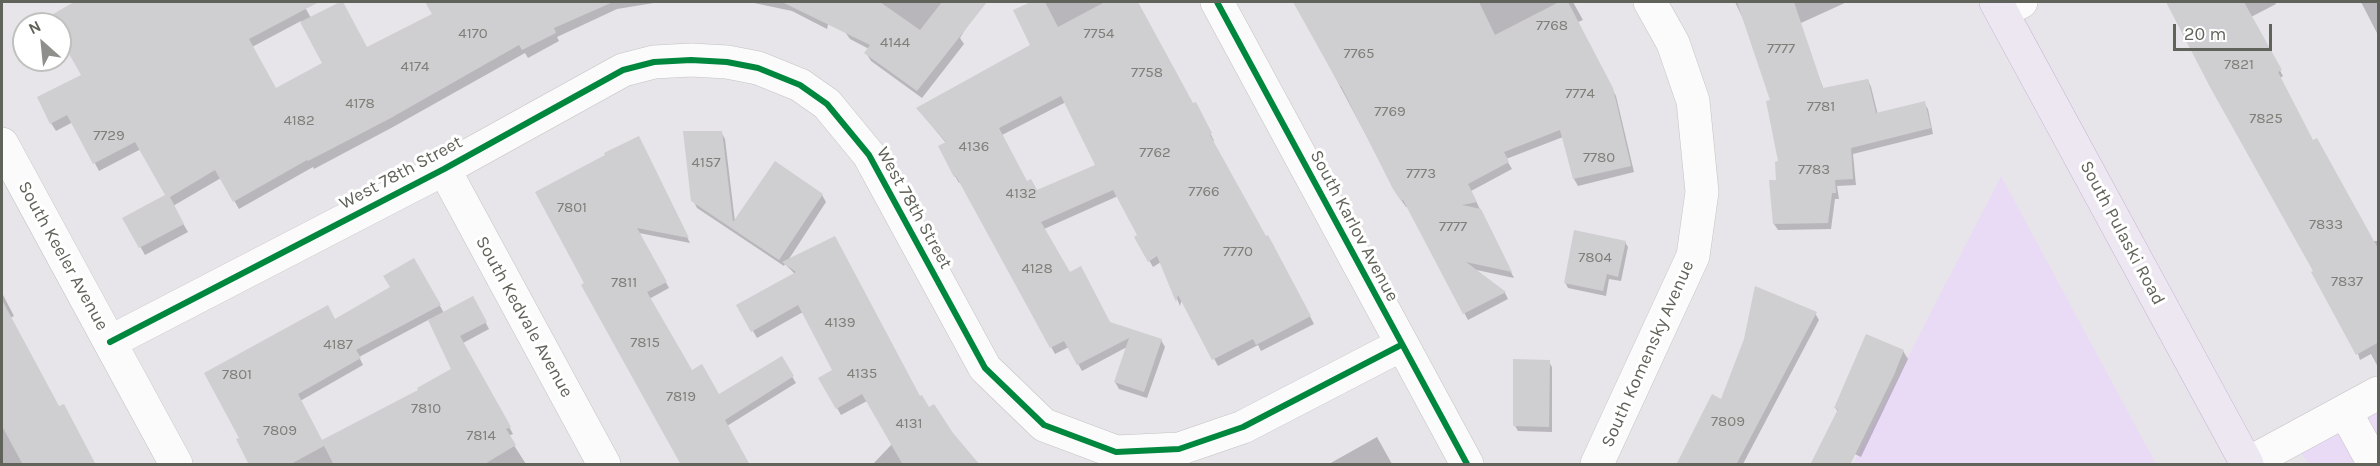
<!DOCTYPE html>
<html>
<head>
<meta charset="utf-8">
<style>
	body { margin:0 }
	#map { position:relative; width:2380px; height:466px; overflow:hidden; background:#e7e4ea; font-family:Karla,sans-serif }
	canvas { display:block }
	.frame { position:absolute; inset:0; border:3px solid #606359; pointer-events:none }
	.north { position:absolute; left:12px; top:12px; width:60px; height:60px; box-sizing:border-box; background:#fff; border:2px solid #bfc1bd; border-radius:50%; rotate:333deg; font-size:16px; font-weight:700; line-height:24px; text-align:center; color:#606359 }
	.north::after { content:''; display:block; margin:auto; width:21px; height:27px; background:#8f908c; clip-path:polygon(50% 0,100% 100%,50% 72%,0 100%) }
	.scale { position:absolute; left:2173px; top:24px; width:99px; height:27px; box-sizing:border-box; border:3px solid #606359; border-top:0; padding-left:8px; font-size:18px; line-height:21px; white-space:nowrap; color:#606359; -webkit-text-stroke:4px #fff; paint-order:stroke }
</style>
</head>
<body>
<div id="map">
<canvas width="2380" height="466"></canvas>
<div class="frame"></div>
<div class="north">N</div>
<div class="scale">20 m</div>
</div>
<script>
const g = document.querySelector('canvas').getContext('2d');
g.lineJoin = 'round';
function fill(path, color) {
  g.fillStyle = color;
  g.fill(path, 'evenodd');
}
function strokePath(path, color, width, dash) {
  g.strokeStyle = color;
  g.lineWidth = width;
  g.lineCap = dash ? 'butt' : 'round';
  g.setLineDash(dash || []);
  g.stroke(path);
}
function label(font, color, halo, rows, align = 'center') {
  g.font = font + ' Karla,sans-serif';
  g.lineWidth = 6;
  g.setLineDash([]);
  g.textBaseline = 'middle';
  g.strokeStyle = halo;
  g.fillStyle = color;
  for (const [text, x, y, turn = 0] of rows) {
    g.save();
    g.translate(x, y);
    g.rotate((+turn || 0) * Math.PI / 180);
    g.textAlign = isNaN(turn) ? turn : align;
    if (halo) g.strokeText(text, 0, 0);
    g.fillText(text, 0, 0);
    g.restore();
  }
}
fill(new Path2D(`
	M 2001,176 L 2156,464 L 1853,464 Z
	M 2378,393 L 2378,464 L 2308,464 L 2293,439 Z`), '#e9dbf6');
fill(new Path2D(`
	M 77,2 L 302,2 L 311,18 L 367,49 L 434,14 L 429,5 L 436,2 L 455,2 L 460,10 L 474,10 L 489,2 L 660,2 L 617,9 L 557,37 L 559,41 L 528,58 L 525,53 L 393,127 L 314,169 L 313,167 L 239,209 L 221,178 L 173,206 L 188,232 L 145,255 L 124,218 L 167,195 L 141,149 L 99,171 L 73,122 L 56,131 L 51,123 L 83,75 L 60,35 L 60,24 L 54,24 L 50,17 ZM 301,21 L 324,64 L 275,90 L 252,47 Z
	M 729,2 L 833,2 L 827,29 L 792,11 L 754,3 Z
	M 860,2 L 982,2 L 960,38 L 964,44 L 922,98 L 871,61 L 866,53 L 869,49 L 850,39 L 845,32 Z
	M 1034,2 L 1136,2 L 1193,105 L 1199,110 L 1214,141 L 1212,142 L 1265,238 L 1272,243 L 1314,324 L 1261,351 L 1258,345 L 1218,366 L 1182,299 L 1180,306 L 1178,301 L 1161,262 L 1153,267 L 1136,238 L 1139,236 L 1118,196 L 1044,229 L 1069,274 L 1110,323 L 1161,340 L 1165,347 L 1147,398 L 1119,389 L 1115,382 L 1127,347 L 1082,371 L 1069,347 L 1055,354 L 961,182 L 959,183 L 955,176 L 946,143 L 922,114 L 1032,46 L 1015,11 ZM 1066,102 L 1097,166 L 1037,192 L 1027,183 L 1002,135 Z
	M 1295,2 L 1573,2 L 1583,20 L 1578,22 L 1616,96 L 1634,172 L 1578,186 L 1574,179 L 1563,137 L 1506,159 L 1512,169 L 1471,191 L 1514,278 L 1472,269 L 1505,293 L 1508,299 L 1468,320 L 1408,206 L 1406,207 L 1399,197 Z
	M 1735,2 L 1847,2 L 1755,44 Z
	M 2167,2 L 2275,2 L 2276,4 L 2251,17 L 2283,76 L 2280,78 L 2313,142 L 2372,241 L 2378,241 L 2378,367 L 2371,354 L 2360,360 L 2358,354 L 2313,273 L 2315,272 Z
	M 2361,2 L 2378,2 L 2378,35 Z
	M 1810,54 L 1824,90 L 1868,80 L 1871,87 L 1878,115 L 1924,103 L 1928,109 L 1933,134 L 1853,154 L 1856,185 L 1837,186 L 1839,199 L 1835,199 L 1831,229 L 1778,230 L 1774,224 L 1780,163 L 1772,101 Z
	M 721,132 L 725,139 L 735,222 L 775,163 L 822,195 L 826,202 L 787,262 L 920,398 L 978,464 L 873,464 L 892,444 L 867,401 L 841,415 L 820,378 L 834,371 L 803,312 L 757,338 L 738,305 L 795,274 L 785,264 L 784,266 L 697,208 L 693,200 Z
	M 642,144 L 690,243 L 639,233 L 669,288 L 649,299 L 692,372 L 718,396 L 781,358 L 796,383 L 727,426 L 748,464 L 677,464 L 681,462 L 583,285 Z
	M 1625,242 L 1628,247 L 1621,281 L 1609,279 L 1606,296 L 1568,288 L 1565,282 Z
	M 414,260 L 444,313 L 476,304 L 489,329 L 463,343 L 513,434 L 508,436 L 526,464 L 251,464 L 335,321 L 392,287 ZM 430,319 L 453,370 L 420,391 L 322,441 L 300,401 L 363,365 L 359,357 Z
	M 2,293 L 14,316 L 10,318 L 58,408 L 95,464 L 2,464 Z
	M 1815,313 L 1819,320 L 1743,464 L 1677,464 L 1722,401 Z
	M 1903,351 L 1908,359 L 1861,457 L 1831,443 L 1838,412 L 1835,407 Z
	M 1549,362 L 1552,367 L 1552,432 L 1518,431 L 1515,426 Z
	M 1377,437 L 1392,464 L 1329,464 Z`), '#0003');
fill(new Path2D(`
	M 74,2 L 319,2 L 249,39 L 276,88 L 322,63 L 300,22 L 340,2 L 343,2 L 367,47 L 432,14 L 425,2 L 613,2 L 554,28 L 556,33 L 522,50 L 519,45 L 389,119 L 308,161 L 307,160 L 233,202 L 215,170 L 170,197 L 184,224 L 139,248 L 122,218 L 165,195 L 135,142 L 93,164 L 67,115 L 50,124 L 37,97 L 81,75 L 60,38 L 60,24 L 52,24 L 48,17 Z
	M 782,2 L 880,2 L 920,30 L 942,2 L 987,2 L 917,91 L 864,53 L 870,45 Z
	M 1031,2 L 1045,2 L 1058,27 L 1105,2 L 1138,2 L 1193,103 L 1196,102 L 1212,133 L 1210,135 L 1266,236 L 1268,235 L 1311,316 L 1256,345 L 1253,339 L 1212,360 L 1178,295 L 1176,302 L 1157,256 L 1148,262 L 1134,237 L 1137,235 L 1113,190 L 1041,222 L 1070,272 L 1081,266 L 1110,322 L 1162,339 L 1144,392 L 1114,382 L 1129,338 L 1077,365 L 1064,341 L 1050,348 L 956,176 L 954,177 L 938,146 L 946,142 L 916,108 L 1030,45 L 1013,10 ZM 1061,96 L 1095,165 L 1037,190 L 1031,179 L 1027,181 L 999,128 Z
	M 1293,2 L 1479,2 L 1495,35 L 1559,2 L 1568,2 L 1613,88 L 1631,166 L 1573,179 L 1560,130 L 1504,152 L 1509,162 L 1468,184 L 1477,202 L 1462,205 L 1481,209 L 1512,272 L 1466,262 L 1506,292 L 1463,314 L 1403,200 L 1401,201 L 1393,189 L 1341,86 L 1340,86 Z
	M 1737,2 L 1794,2 L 1823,88 L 1868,79 L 1876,113 L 1925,101 L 1931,128 L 1851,148 L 1853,179 L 1835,180 L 1836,193 L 1832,193 L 1828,223 L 1773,224 L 1769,180 L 1776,180 L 1775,162 L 1778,161 L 1766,101 L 1770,100 Z
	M 2166,2 L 2244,2 L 2282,70 L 2278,72 L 2313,140 L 2317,138 L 2379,250 L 2379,342 L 2356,355 L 2311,272 L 2313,271 L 2210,87 Z
	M 683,131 L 722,131 L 733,222 L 775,161 L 823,194 L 779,260 L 691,201 Z
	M 639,136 L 689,238 L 637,228 L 667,282 L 647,292 L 692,370 L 702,364 L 719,394 L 782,356 L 794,376 L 725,420 L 750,465 L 681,465 L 581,285 L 584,283 L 535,192 L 605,155 L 604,153 Z
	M 1574,230 L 1626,241 L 1618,277 L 1607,274 L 1603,291 L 1564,283 Z
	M 835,236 L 920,396 L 922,395 L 929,407 L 934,404 L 953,433 L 980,465 L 903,465 L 862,394 L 836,409 L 818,378 L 832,370 L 798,305 L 751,332 L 736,305 L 796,272 L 782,262 Z
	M 414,258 L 441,305 L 356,350 L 361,358 L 298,394 L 322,440 L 418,390 L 417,388 L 451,369 L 428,320 L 473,296 L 487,322 L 460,336 L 511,427 L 506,429 L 516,445 L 483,465 L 334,465 L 324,446 L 289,465 L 249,465 L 236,439 L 239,438 L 204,373 L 328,305 L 335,319 L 390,287 L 383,276 Z
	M 1755,286 L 1817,312 L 1736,465 L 1676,465 L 1712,394 L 1721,399 L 1744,339 Z
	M 2,300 L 59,406 L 64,404 L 96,465 L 23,465 L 2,426 Z
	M 1866,334 L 1904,350 L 1894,375 L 1850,465 L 1810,465 L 1838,409 L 1834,408 Z
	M 1513,359 L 1550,360 L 1549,427 L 1513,426 Z`), '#cfced1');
const minor = new Path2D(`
	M 1217,2 L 1467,464
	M 2002,12 L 2021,2
	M 2,144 L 176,464
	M 444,169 L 604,464
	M 110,342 L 444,169 L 623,70 L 654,62 L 691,60 L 727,62 L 758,68 L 800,85 L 827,104 L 869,155 L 985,368 L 1044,425 L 1116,452 L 1179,449 L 1243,427 L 1401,345
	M 2345,411 L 2374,464
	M 1597,464 L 1693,256 L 1702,192 L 1693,101 L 1673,43 L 1650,2
	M 2247,464 L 2378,393`);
const major = new Path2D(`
	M 1996,2 L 2247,464`);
strokePath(minor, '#c3c3c2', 34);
strokePath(major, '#c2b0d4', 34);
strokePath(minor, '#fbfbfc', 33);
strokePath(major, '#ede7f2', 33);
strokePath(new Path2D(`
	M 1217,2 L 1467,464
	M 110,342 L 444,169 L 623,70 L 654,62 L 691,60 L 727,62 L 758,68 L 800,85 L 827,104 L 869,155 L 985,368 L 1044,425 L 1116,452 L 1179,449 L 1243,427 L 1401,345`), '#00873e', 6);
label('15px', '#7d7f78', null, [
	["7768",1552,26],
	["4170",473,34],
	["7754",1099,34],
	["4144",895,43],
	["7777",1781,49],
	["7765",1359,54],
	["7821",2239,65],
	["4174",415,67],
	["7758",1147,73],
	["7774",1580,94],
	["4178",360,104],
	["7781",1821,107],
	["7769",1390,112],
	["7825",2266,119],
	["4182",299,121],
	["7729",109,136],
	["4136",974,147],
	["7762",1155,153],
	["7780",1599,158],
	["4157",706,163],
	["7783",1814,170],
	["7773",1421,174],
	["7766",1204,192],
	["4132",1021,194],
	["7801",572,208],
	["7833",2326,225],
	["7777",1453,227],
	["7770",1238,252],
	["7804",1595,258],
	["4128",1037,269],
	["7837",2347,282],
	["7811",624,283],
	["4139",840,323],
	["7815",645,343],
	["4187",338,345],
	["4135",862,374],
	["7801",237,375],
	["7819",681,397],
	["7810",426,409],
	["7809",1728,422],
	["4131",909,424],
	["7809",280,431],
	["7814",481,436]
]);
label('18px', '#606359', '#fff', [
	["West 78th Street",401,173,-28],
	["West 78th Street",914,208,61],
	["South Karlov Avenue",1354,226,62],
	["South Pulaski Road",2122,233,62],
	["South Keeler Avenue",63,256,61],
	["South Kedvale Avenue",524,317,61],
	["South Komensky Avenue",1648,354,-66]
]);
</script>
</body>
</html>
